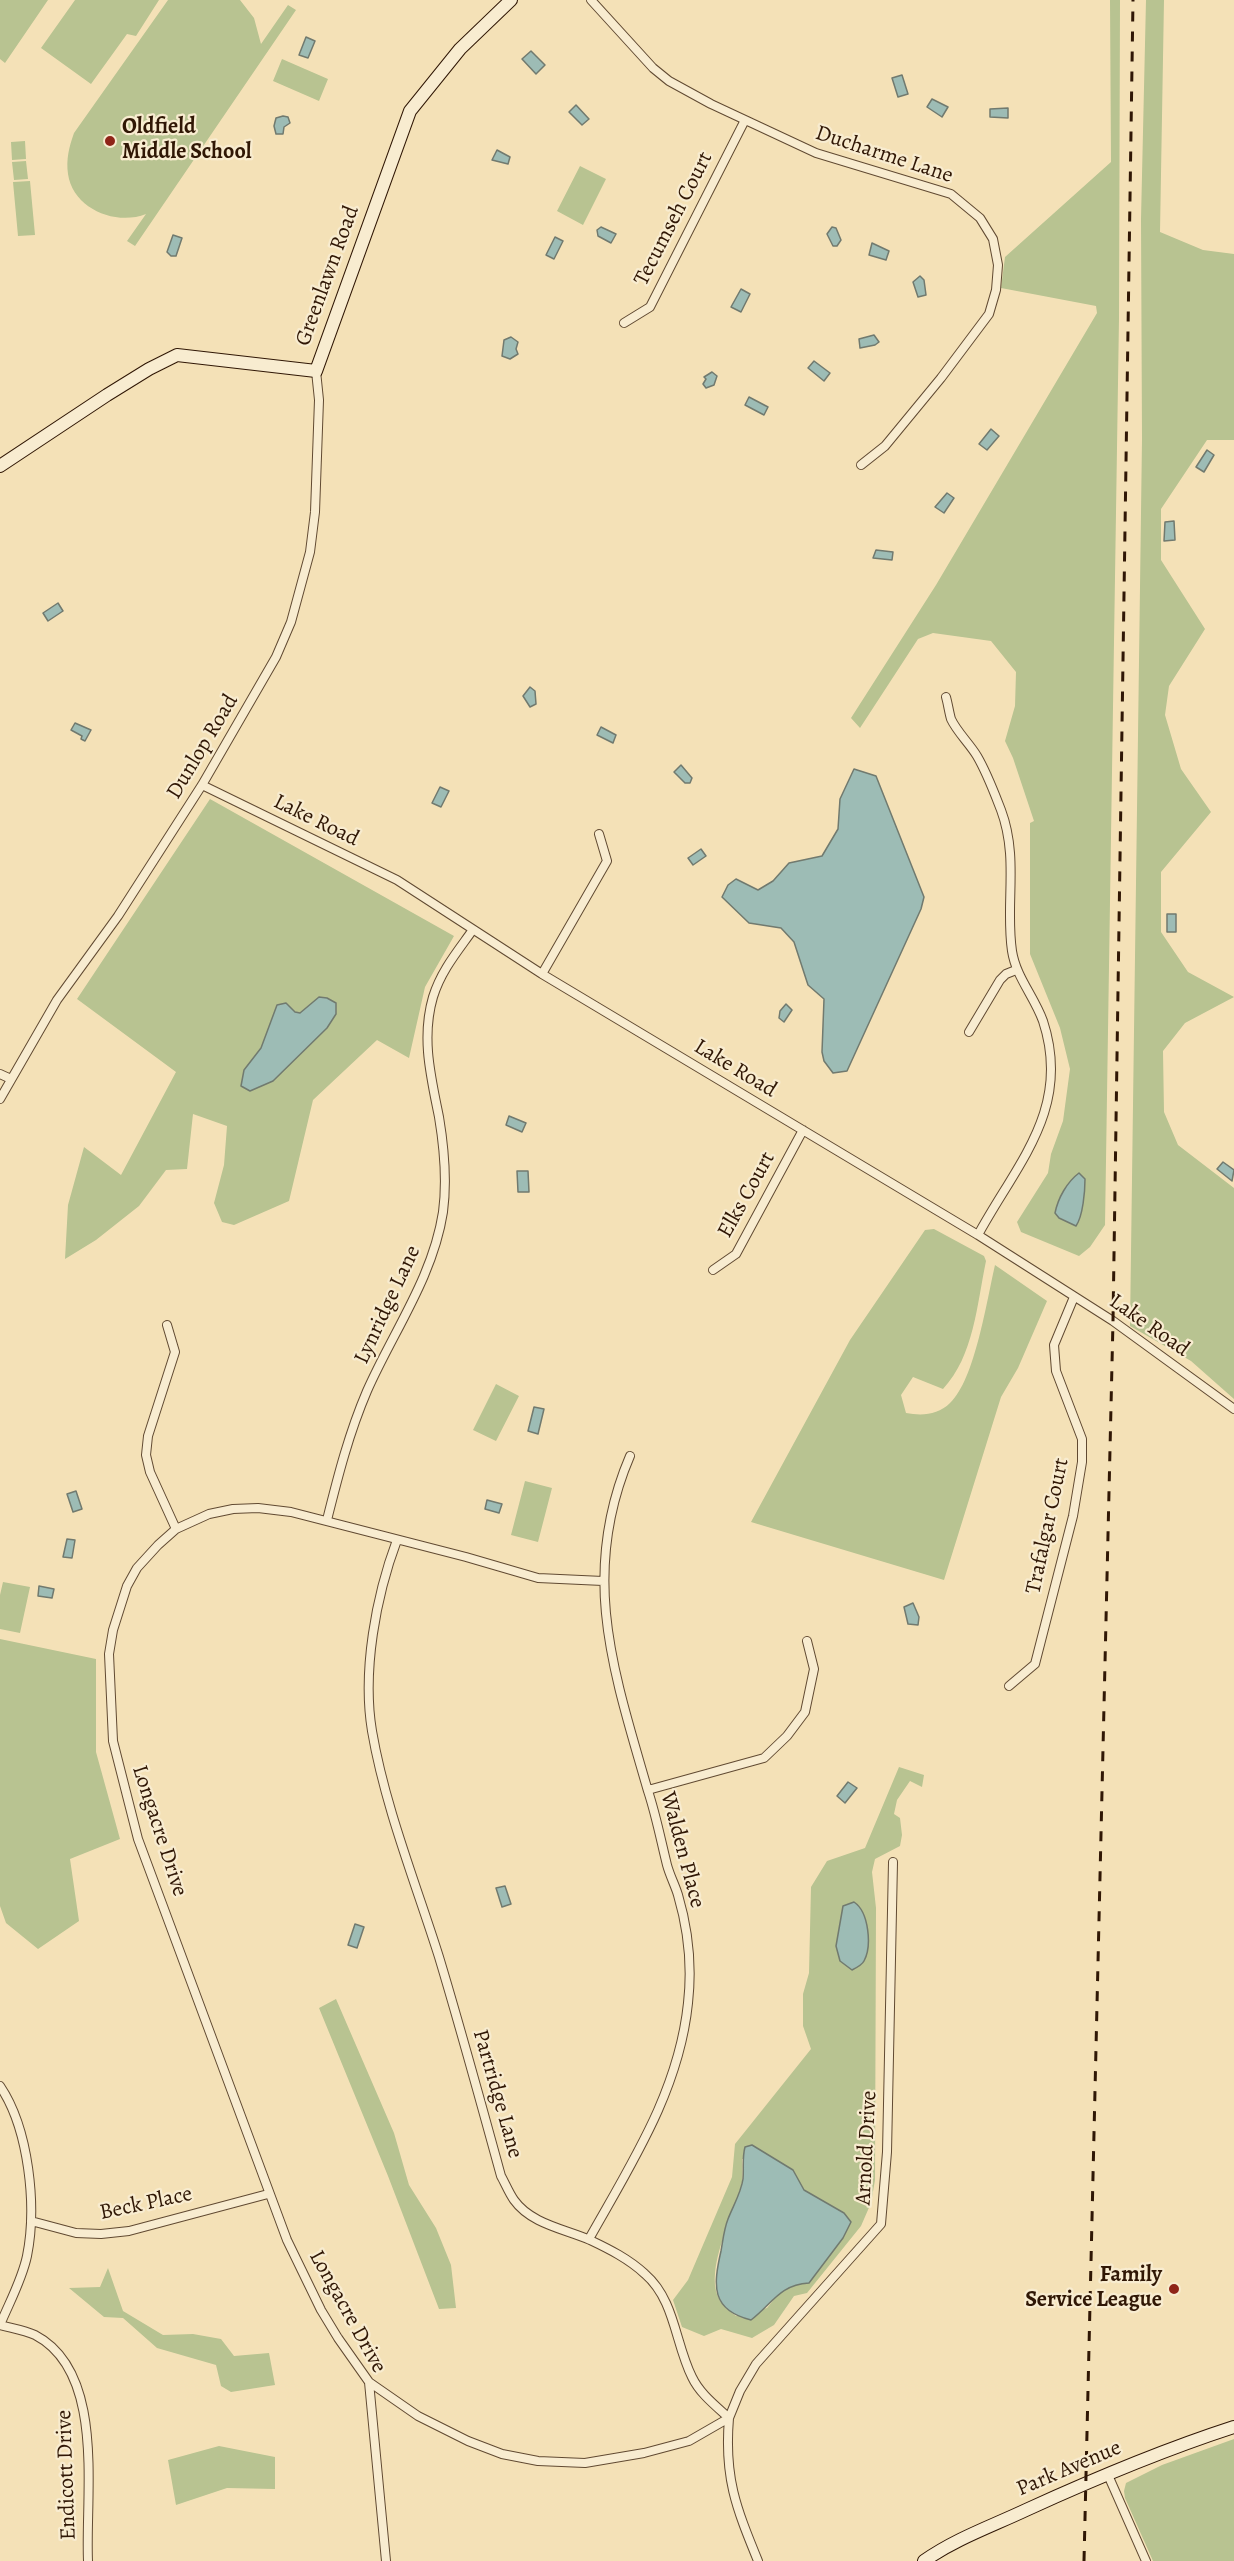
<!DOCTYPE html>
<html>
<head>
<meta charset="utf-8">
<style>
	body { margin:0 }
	canvas { display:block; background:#f4e1b7 }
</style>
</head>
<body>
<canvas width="1234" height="2561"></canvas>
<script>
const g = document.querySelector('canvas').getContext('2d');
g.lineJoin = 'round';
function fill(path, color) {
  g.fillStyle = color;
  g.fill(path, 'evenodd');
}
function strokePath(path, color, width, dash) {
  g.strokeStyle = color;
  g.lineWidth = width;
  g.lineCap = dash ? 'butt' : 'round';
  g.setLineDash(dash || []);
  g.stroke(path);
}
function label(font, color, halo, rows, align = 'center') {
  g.font = font + ' Alegreya,serif';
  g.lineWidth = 4.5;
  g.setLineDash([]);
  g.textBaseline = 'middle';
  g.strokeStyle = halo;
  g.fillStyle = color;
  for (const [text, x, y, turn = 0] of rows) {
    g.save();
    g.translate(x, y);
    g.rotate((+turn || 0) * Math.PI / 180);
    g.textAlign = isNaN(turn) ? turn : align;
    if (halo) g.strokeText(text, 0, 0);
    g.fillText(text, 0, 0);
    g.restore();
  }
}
fill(new Path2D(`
	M 0,0 L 48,0 L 5,63 L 0,59 Z
	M 75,0 L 159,0 L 136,36 L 127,34 L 91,84 L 41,48 Z
	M 168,0 L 240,0 L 254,18 L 261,44 L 288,5 L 296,10 L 135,246 L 127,241 L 146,214 C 116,226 73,209 68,174 C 66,159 69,147 74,133 Z
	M 1110,0 L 1120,0 L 1119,318 L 1105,1225 L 1090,1247 L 1079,1256 L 1021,1232 L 1017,1222 L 1048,1173 L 1051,1154 L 1063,1121 L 1070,1069 L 1060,1028 L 1030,954 L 1030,823 L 1034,821 L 1013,758 L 1005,741 L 1015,706 L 1016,672 L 991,641 L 933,633 L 918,639 L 860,728 L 851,718 L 936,585 L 1097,313 L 1096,306 L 1001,288 L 1005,257 L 1111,162 Z
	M 1146,0 L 1164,0 L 1160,232 L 1203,250 L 1234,254 L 1234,440 L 1207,440 L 1161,509 L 1161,560 L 1205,629 L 1169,686 L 1165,715 L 1181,769 L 1211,812 L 1161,872 L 1161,932 L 1188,972 L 1234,997 L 1185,1023 L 1163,1051 L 1164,1112 L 1178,1145 L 1234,1188 L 1234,1399 L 1191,1361 L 1130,1326 L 1142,439 L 1141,219 Z
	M 282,59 L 328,79 L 319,101 L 273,81 Z
	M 25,141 L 26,159 L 12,160 L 11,142 Z
	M 26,161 L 28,179 L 14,180 L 12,162 Z
	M 580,166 L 606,179 L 583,225 L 557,211 Z
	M 30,181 L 35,235 L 18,236 L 13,182 Z
	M 210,799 L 454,936 L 425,987 L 409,1058 L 377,1040 L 313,1100 L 289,1201 L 234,1225 L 222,1222 L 214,1203 L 224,1165 L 227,1126 L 193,1114 L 187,1169 L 166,1170 L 139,1206 L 96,1240 L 65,1259 L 68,1205 L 84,1147 L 121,1175 L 176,1072 L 77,999 ZM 286,1003 L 295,1012 L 300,1013 L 306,1048 L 273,1081 L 244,1070 L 261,1048 Z
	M 934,1229 L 984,1256 L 986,1261 C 977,1304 974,1356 943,1389 L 913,1377 L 901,1395 L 906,1413 C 922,1416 938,1415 950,1403 C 975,1380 987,1299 995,1265 L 1047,1301 L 1018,1368 L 1001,1397 L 944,1580 L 751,1522 L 850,1340 L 925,1230 Z
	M 496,1384 L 519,1396 L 496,1441 L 473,1430 Z
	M 525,1481 L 552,1488 L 538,1542 L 511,1535 Z
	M 3,1582 L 30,1587 L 20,1633 L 0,1629 L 0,1595 Z
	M 0,1639 L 96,1659 L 96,1752 L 120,1839 L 70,1859 L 79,1921 L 38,1949 L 6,1923 L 0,1906 Z
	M 899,1767 L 924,1775 L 922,1787 L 910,1781 L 897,1800 L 894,1814 L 900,1818 L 902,1835 L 900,1846 L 875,1859 L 872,1872 L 876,1908 L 875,2180 L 871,2203 L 861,2226 L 807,2293 L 794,2296 L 774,2325 L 752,2338 L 721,2329 L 704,2336 L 682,2327 L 673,2300 L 688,2280 L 732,2177 L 735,2144 L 811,2049 L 803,2026 L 803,1994 L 809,1973 L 811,1887 L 827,1861 L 865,1848 ZM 742,2159 L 778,2161 L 793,2170 L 804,2190 L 844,2213 L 851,2222 L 843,2238 L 809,2283 L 794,2284 L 779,2293 L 767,2308 L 736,2316 C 727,2309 719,2303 716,2291 C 709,2259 735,2213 742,2182 C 743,2175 742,2166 742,2159 Z
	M 336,1999 L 394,2133 L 409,2185 L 436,2228 L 451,2265 L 456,2308 L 439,2309 L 388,2176 L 319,2008 Z
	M 108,2268 L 123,2311 L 163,2335 L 193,2334 L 221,2339 L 234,2356 L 269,2353 L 275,2385 L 231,2392 L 221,2386 L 216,2365 L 157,2348 L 123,2318 L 104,2317 L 69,2288 L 100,2287 Z
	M 1234,2439 L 1234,2561 L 1153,2561 L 1125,2498 L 1124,2491 L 1126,2483 L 1162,2465 Z
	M 219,2446 L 275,2457 L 275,2489 L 227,2488 L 176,2505 L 168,2460 Z`), '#b8c391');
const water = new Path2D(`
	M 306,37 L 315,41 L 308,58 L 299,55 Z
	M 531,51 L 545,65 L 536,74 L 522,59 Z
	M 902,75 L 908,94 L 898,97 L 892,78 Z
	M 932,99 L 948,107 L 942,117 L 927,107 Z
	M 576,105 L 589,119 L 582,125 L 569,112 Z
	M 1008,108 L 1008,118 L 990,117 L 990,109 Z
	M 283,116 L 288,117 L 290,123 L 284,127 L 283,134 L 276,134 L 274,126 L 276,118 Z
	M 497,150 L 510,157 L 508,164 L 492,160 Z
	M 601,227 L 616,234 L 611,243 L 598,236 L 597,230 Z
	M 832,227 L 836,228 L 841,240 L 837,246 L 833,246 L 827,234 Z
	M 173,235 L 182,238 L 176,256 L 171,256 L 167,252 Z
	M 555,237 L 563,241 L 554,259 L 546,255 Z
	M 872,243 L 889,251 L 886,260 L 869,255 Z
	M 920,276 L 924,280 L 926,295 L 918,297 L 913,282 Z
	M 741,289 L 750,294 L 741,312 L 731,307 Z
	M 874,335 L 879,342 L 875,345 L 860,348 L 859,339 Z
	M 511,337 L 518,342 L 516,349 L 518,354 L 510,359 L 502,356 L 504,340 Z
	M 814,361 L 830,373 L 824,381 L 808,368 Z
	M 712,372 L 717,376 L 714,385 L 706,388 L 703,384 L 706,379 L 704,377 Z
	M 749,397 L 768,407 L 764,415 L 745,405 Z
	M 991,429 L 999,436 L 987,450 L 979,444 Z
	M 1207,450 L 1214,455 L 1204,472 L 1196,467 Z
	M 947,493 L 954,498 L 944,513 L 935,507 Z
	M 1174,521 L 1175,540 L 1164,541 L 1165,522 Z
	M 876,550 L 893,552 L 892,560 L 873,558 Z
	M 58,603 L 63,611 L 48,621 L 43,613 Z
	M 530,687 L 535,691 L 536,704 L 530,707 L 523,696 Z
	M 75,723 L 91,730 L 85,741 L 81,739 L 82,736 L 71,730 Z
	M 601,727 L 616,735 L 613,743 L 597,735 Z
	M 681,765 L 692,778 L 690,783 L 685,783 L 674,772 Z
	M 854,769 L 876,776 L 924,897 L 921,909 L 847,1071 L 833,1073 L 824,1061 L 822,1052 L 824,999 L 808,985 L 794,942 L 781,928 L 749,923 L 722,897 L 728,885 L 736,879 L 758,890 L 773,881 L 789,863 L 822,856 L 838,829 L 840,799 Z
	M 440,787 L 449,791 L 441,807 L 432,803 Z
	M 701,849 L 706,856 L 693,865 L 688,858 Z
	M 1167,914 L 1176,914 L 1176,932 L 1167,932 Z
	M 319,997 L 327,998 L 336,1003 L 336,1014 L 327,1028 L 273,1081 L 250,1091 L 241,1086 L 244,1070 L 261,1048 L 277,1005 L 286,1003 L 295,1012 L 300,1013 Z
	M 786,1004 L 792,1010 L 784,1022 L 779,1018 L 780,1011 Z
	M 509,1116 L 526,1123 L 522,1132 L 506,1125 Z
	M 1223,1162 L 1234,1170 L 1232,1181 L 1217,1169 Z
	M 517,1171 L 528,1171 L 529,1192 L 518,1192 Z
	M 1079,1173 L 1085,1179 C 1085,1191 1083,1216 1076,1226 L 1059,1218 L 1055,1213 C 1058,1198 1067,1182 1079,1173 Z
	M 534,1407 L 544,1409 L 538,1434 L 528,1431 Z
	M 76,1491 L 82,1509 L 73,1512 L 67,1494 Z
	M 487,1500 L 502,1504 L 499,1513 L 485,1509 Z
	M 67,1539 L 75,1540 L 72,1558 L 63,1557 Z
	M 39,1586 L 54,1589 L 52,1598 L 38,1596 Z
	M 913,1603 L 919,1617 L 918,1625 L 908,1624 L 904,1607 Z
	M 848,1782 L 857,1788 L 845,1803 L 837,1796 Z
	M 505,1886 L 511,1904 L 502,1907 L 496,1888 Z
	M 854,1902 C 869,1912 872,1946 864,1961 C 862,1965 856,1968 852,1970 L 840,1961 L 836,1946 L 843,1906 Z
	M 355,1924 L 364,1927 L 357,1948 L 348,1945 Z
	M 752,2145 L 793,2170 L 804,2190 L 844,2213 L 851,2222 L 843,2238 L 809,2283 C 779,2285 773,2303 751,2320 C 711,2310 713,2286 721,2251 C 723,2240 724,2229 728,2219 C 733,2206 741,2193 743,2179 C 744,2168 742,2158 745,2147 Z`);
fill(water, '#9dbcb5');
strokePath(water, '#717a6f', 1.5);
const minor = new Path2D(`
	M 591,0 L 653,68 L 669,81 L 711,104 L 816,153 L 951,194 L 980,218 L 993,239 L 998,265 L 996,290 L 989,314 L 941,378 L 885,446 L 861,465
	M 624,323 L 650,307 L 745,120
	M 946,697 C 948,704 949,712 951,719 C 957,732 970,744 977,756 C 987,773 994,792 1001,810 C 1019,858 1005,904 1012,951 C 1016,977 1034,996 1043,1021 C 1072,1109 1017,1163 978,1235
	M 202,785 L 397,880 L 542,974 L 978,1235 L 1113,1321 L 1234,1409
	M 542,974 L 607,861 L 599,834
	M 969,1032 L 1000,980 L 1006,974 L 1016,970
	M 0,1074 L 11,1079
	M 0,1099 L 57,1000 L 118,916 L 202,785 L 276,657 L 291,622 L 310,552 L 315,512 L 319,400 L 316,371
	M 713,1270 L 736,1254 L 803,1130
	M 167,1325 L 175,1352 L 148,1436 L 146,1455 L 150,1472 L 176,1529
	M 327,1520 C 338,1476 349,1433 367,1391 C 393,1332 433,1277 443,1212 C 447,1182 444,1147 439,1117 C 431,1077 421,1038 433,997 C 441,971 457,952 472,931
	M 397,1540 C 376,1596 362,1671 372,1731 C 385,1807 416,1884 439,1957 C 461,2030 481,2103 501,2176 C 505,2183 509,2193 514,2200 C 531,2224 565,2229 590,2240 C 609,2249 629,2259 645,2274 C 675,2300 675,2343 692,2377 C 700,2394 716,2406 729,2418 C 724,2478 736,2507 758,2561
	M 1009,1686 L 1035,1664 L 1073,1516 L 1082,1462 L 1082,1439 L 1056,1371 L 1054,1345 L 1074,1297
	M 648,1790 L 764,1758 L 787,1736 L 805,1712 L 814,1669 L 807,1641
	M 0,2086 C 29,2129 37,2206 27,2256 C 22,2280 9,2303 0,2325
	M 31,2221 L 76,2233 L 101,2234 L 129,2231 L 268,2194
	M 589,2239 C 631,2164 679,2091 688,2003 C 692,1968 688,1929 678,1895 C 675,1885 670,1876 667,1865 C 661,1841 656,1815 648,1791 C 614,1673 579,1575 630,1456
	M 0,2325 C 11,2328 25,2330 35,2335 C 106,2372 85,2494 88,2561
	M 369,2382 L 418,2416 L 468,2441 L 502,2454 L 538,2461 L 585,2463 L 644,2453 L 689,2441 L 729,2418 L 740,2391 L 756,2364 L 881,2224 L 887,2152 L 893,1862
	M 1108,2475 L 1146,2561
	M 386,2561 L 369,2382 L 338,2338 L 321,2310 L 287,2240 L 138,1839 L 113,1741 L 109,1654 L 113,1630 L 127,1586 L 137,1568 L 158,1545 L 176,1529 L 209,1514 L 233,1509 L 258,1508 L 291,1512 L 466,1557 L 538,1578 L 603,1581`);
const secondary = new Path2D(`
	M 0,466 L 107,395 L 149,369 L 177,355 L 316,371 L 410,111 L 460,49 L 511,0
	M 924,2561 C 955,2539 992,2526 1026,2510 C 1094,2479 1163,2450 1234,2427`);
strokePath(minor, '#614a32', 10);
strokePath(secondary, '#301705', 14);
strokePath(minor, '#f8ecd0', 8);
strokePath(secondary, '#f8ecd0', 12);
strokePath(new Path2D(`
	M 1084,2561 L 1113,1321 L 1133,0`), '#301705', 3, [10, 10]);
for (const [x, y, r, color] of [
	[110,141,6,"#8f2418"],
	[1174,2289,6,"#8f2418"]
]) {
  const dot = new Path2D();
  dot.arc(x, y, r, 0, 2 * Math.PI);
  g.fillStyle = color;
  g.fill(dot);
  strokePath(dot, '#f8ecd0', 2);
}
label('bold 22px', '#301705', '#f8ecd0', [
	["Oldfield",122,128],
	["Middle School",122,153],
	["Family",1162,2276,"right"],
	["Service League",1162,2301,"right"]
], 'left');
label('22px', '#301705', '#f8ecd0', [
	["Ducharme Lane",884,155,18],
	["Tecumseh Court",674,219,-63],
	["Greenlawn Road",328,276,-70],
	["Dunlop Road",203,747,-59],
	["Lake Road",316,821,26],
	["Lake Road",735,1069,31],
	["Elks Court",747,1195,-61],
	["Lynridge Lane",388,1305,-65],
	["Lake Road",1149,1326,35],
	["Trafalgar Court",1048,1526,-78],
	["Longacre Drive",159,1831,72],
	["Walden Place",682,1850,75],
	["Partridge Lane",497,2094,74],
	["Arnold Drive",867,2148,-87],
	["Beck Place",146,2204,-12],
	["Longacre Drive",347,2312,61],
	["Park Avenue",1069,2469,-23],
	["Endicott Drive",67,2475,-92]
]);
</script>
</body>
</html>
